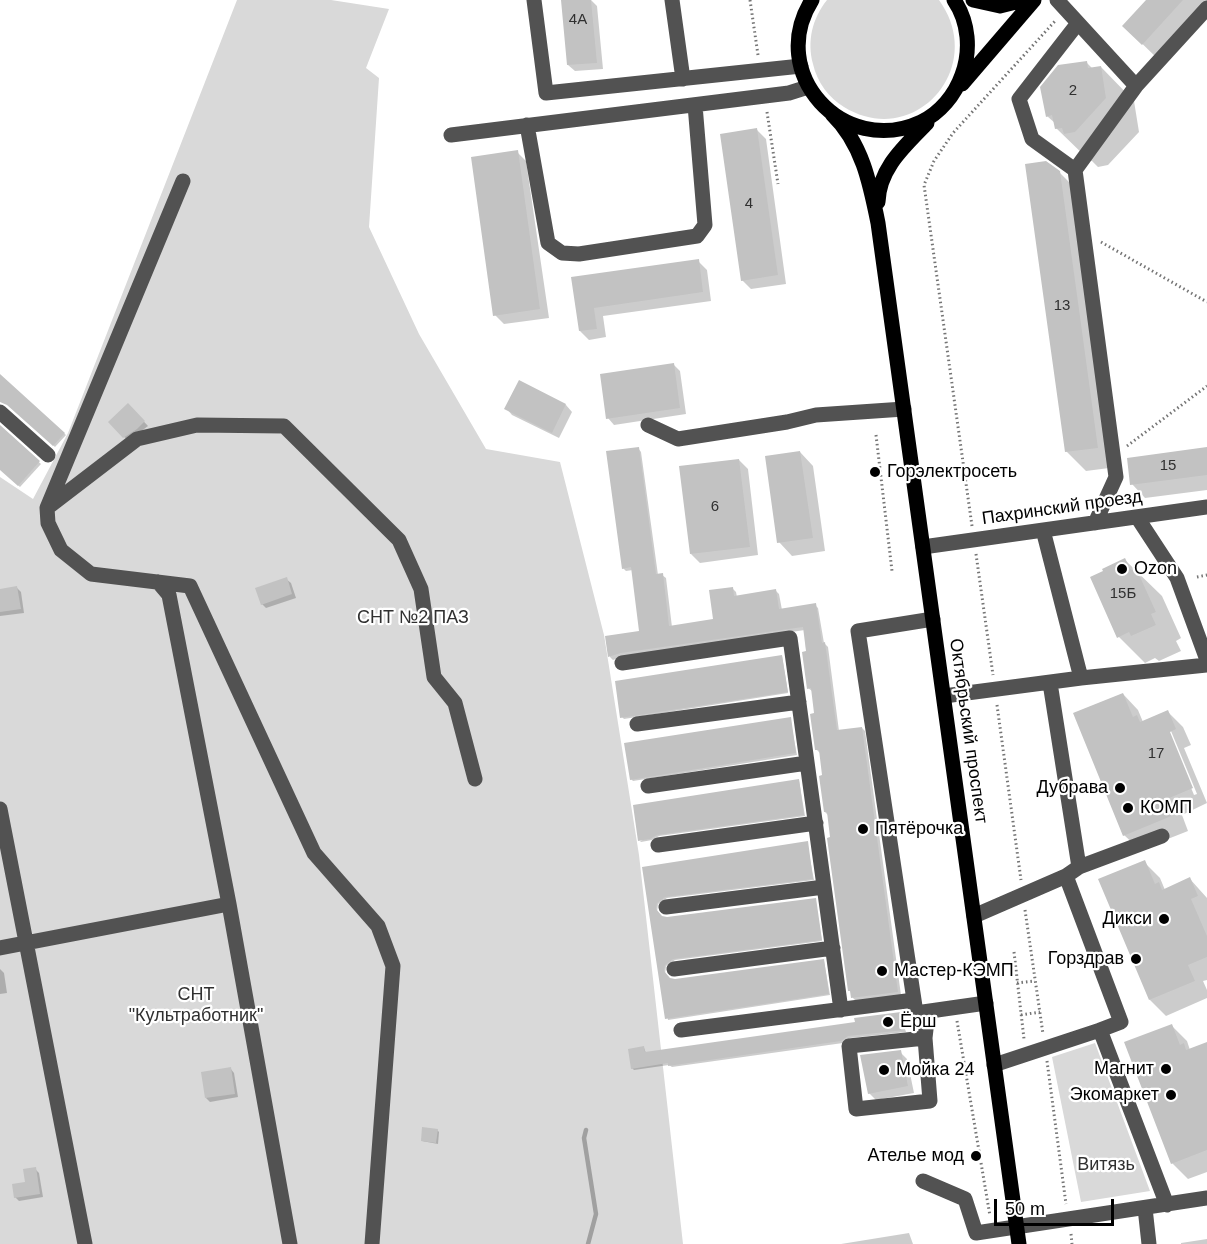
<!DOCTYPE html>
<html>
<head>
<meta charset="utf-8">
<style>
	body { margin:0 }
	#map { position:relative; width:1207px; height:1244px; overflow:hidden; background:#fff; font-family:Arial,sans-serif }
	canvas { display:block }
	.scale { position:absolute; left:994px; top:1199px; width:120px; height:27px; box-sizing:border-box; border:3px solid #000; border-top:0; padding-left:8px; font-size:18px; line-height:21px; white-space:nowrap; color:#000; -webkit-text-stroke:4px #fff; paint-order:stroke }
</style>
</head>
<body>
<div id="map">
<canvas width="1207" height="1244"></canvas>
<div class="scale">50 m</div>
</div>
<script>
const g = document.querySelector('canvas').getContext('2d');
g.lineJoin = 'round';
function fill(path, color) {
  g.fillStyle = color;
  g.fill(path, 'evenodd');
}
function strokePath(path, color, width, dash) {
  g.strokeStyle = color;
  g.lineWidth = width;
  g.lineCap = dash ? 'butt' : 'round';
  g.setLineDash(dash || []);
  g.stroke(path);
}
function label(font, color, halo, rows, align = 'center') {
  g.font = font + ' Arial,sans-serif';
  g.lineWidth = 4.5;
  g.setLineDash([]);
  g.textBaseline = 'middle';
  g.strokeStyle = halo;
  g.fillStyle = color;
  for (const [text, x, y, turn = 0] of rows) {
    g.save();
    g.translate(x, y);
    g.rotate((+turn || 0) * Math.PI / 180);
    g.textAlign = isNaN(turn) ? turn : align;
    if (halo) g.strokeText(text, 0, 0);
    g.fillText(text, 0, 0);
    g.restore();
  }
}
fill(new Path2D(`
	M 237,0 L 331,0 L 389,9 L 366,68 L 379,78 L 369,227 L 419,334 L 486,449 L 560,462 L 604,635 L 639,855 L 683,1244 L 0,1244 L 0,477 L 33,499 L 68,433 Z
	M 827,0 L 939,0 C 988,68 914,150 844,107 C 829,98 817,82 813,64 C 807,41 812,19 827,0 Z
	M 1095,1043 L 1150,1191 L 1081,1202 L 1052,1057 Z`), '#d9d9d9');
fill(new Path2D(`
	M 581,0 L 591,0 L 597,6 L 603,69 L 575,71 L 568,65 Z
	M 1148,0 L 1207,0 L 1207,15 L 1162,63 L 1124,26 Z
	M 1086,62 L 1093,69 L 1101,67 L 1134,101 L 1139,132 L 1108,165 L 1098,167 L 1092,161 L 1090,161 L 1056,128 L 1056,124 L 1047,116 Z
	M 757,130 L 766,139 L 786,284 L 751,289 L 742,280 Z
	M 517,152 L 526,161 L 549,318 L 504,324 L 495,315 Z
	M 1059,172 L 1079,192 L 1117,467 L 1086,471 L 1066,451 Z
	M 698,261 L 707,270 L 711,301 L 603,316 L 606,337 L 589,340 L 580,331 L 572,279 Z
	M 673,364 L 680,371 L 686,414 L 614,425 L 608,418 Z
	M 0,376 L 66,435 L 55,447 L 13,408 L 0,394 Z
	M 128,405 L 148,426 L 128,441 L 110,422 Z
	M 566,405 L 572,412 L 559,438 L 512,415 L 506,408 Z
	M 0,427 L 41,464 L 20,487 L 0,469 Z
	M 638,448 L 641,452 L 658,575 L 662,575 L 666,578 L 672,627 L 715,621 L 732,588 L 736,592 L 737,597 L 776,591 L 779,594 L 782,610 L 815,605 L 818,608 L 824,643 L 828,647 L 839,731 L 862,728 L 865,731 L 901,995 L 856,1001 L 853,998 L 829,816 L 825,812 L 824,776 L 820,753 L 817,750 L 816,714 L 812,691 L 808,688 L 805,630 L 624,656 L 613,660 L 610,657 L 607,637 L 641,632 L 633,570 L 626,571 L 623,568 Z
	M 1207,449 L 1207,490 L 1145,498 L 1132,484 Z
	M 800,452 L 813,466 L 825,551 L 792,556 L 779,542 Z
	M 739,460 L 748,469 L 758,555 L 700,563 L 691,554 Z
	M 1125,560 L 1162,596 L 1181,638 L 1176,641 L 1181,651 L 1159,661 L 1155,658 L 1145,663 L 1119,637 Z
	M 286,579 L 291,583 L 296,598 L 266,608 L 262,604 Z
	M 17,588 L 21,592 L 24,613 L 0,616 L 0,590 Z
	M 782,656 L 788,693 L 624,719 L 622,717 Z
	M 1123,694 L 1138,710 L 1143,722 L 1168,712 L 1183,727 L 1191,745 L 1184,748 L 1207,803 L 1182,815 L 1188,831 L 1140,850 L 1124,835 ZM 1168,731 L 1171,731 L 1197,794 L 1194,795 Z
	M 790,718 L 797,755 L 633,781 L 631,779 Z
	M 799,780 L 805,816 L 659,836 L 652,840 L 641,842 L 640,841 Z
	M 807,843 L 814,880 L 667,898 L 658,904 L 657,912 L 662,917 L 667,918 L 815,899 L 822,941 L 675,960 L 666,966 L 665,974 L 670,979 L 675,980 L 824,961 L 830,995 L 668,1020 L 643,868 Z
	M 1144,862 L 1160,878 L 1165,890 L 1190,879 L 1207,898 L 1207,980 L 1203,981 L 1207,990 L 1207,998 L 1166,1016 L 1150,1000 Z
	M 0,969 L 4,973 L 7,993 L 0,994 Z
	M 900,1013 L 906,1032 L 850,1038 L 843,1043 L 672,1067 L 669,1065 L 634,1070 L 632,1068 L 644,1048 L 646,1053 L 856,1023 Z
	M 1172,1026 L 1187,1041 L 1190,1050 L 1207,1043 L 1207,1172 L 1188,1179 L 1172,1163 Z
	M 900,1052 L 907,1059 L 914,1093 L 876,1100 L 869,1093 Z
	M 230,1068 L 234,1073 L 238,1097 L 210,1102 L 206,1098 Z
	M 437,1130 L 439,1132 L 438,1144 L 422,1141 Z
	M 35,1169 L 39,1173 L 43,1197 L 19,1201 L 15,1197 Z
	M 909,1233 L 913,1244 L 841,1244 Z
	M 1207,1239 L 1207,1244 L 1181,1244 L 1181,1243 Z`), '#0003');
strokePath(new Path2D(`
	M 586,1130 L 584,1138 L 596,1214 L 588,1244`), '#a0a0a0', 4.5);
fill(new Path2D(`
	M 561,0 L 591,0 L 597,63 L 567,65 Z
	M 1146,0 L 1183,0 L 1142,45 L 1122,26 Z
	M 1087,61 L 1088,68 L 1101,66 L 1106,98 L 1075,132 L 1064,134 L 1062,128 L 1055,129 L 1052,115 L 1046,117 L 1040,87 L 1058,65 Z
	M 757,128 L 778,275 L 741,281 L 720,134 Z
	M 518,150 L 540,309 L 493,316 L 471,157 Z
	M 1046,161 L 1060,171 L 1098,448 L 1065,452 L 1025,164 Z
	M 699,259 L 703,292 L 594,308 L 597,329 L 579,331 L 571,277 Z
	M 674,363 L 680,408 L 606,419 L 600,374 Z
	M 0,374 L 65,433 L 53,446 L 7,405 L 0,402 Z
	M 519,380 L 566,404 L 552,433 L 504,409 Z
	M 128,403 L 145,421 L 137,429 L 123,438 L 108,422 Z
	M 0,425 L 40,461 L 18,486 L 0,470 Z
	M 639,447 L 656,574 L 663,573 L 669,626 L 713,619 L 709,590 L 733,587 L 734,596 L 776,589 L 779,609 L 816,603 L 822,643 L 825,642 L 837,730 L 862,727 L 898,992 L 851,998 L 850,991 L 848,991 L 827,838 L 830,837 L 827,812 L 824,812 L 819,776 L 822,775 L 819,750 L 815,750 L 810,714 L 814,713 L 811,688 L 807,689 L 802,652 L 806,651 L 803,627 L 621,653 L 608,657 L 605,636 L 639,631 L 631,567 L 622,569 L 606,451 Z
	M 1207,447 L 1207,475 L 1130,485 L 1127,458 Z
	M 800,451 L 813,538 L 777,543 L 765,456 Z
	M 739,459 L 750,547 L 690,554 L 679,466 Z
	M 1125,558 L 1131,570 L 1136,568 L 1156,612 L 1151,614 L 1156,625 L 1131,636 L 1129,632 L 1117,638 L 1090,577 L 1103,571 L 1102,569 Z
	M 287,577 L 292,594 L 261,605 L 255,588 Z
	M 17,586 L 21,609 L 0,612 L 0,589 Z
	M 782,655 L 788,692 L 620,718 L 615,681 Z
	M 1123,693 L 1133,717 L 1137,715 L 1140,722 L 1168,710 L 1176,729 L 1170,732 L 1193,788 L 1167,799 L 1174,815 L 1123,836 L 1073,713 Z
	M 791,717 L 796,753 L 630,780 L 624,743 Z
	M 799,779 L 804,815 L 657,835 L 650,839 L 638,841 L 633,805 Z
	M 808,841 L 813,879 L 665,897 L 657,903 L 656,909 L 662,916 L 667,917 L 816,898 L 822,940 L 673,959 L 665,965 L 664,971 L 670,978 L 675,979 L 824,959 L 829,994 L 665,1019 L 642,867 Z
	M 1145,860 L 1155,884 L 1159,882 L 1162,890 L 1190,877 L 1198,896 L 1191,899 L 1207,936 L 1207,957 L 1188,965 L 1195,981 L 1149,1000 L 1098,879 Z
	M 901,1012 L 905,1030 L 848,1036 L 841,1041 L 668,1066 L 668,1063 L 631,1069 L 628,1049 L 644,1046 L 645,1052 L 855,1022 L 854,1018 Z
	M 1172,1024 L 1180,1045 L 1184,1043 L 1186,1050 L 1207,1042 L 1207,1150 L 1171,1164 L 1124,1042 Z
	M 901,1050 L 908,1086 L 868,1094 L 860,1055 Z
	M 231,1067 L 235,1094 L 205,1098 L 201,1072 Z
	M 422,1127 L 438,1129 L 436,1143 L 421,1141 Z
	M 36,1167 L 40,1194 L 14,1198 L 12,1184 L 25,1182 L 23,1169 Z`), '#c2c2c2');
strokePath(new Path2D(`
	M 750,0 L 758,55
	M 767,112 L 778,184
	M 1101,242 L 1207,302
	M 876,435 L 892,571
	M 1127,446 L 1207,386
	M 972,526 L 924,185 L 934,161 L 953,133 L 1056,20
	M 976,554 L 993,675
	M 1197,577 L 1207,575
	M 997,705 L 1021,880
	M 1025,910 L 1043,1034
	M 1014,952 L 1024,1039 L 1026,1039
	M 1017,983 L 1035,981
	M 1021,1015 L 1040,1012
	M 957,1021 L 990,1216
	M 1047,1061 L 1066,1204
	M 1071,1234 L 1072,1244`), '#747474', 3, [1.5, 3]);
strokePath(new Path2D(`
	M 534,0 L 546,93 L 801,66
	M 672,0 L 683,79
	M 1057,0 L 1136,86 L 1075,170 L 1116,477 L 1095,523
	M 1136,86 L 1207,8
	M 527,125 L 548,243 L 562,253 L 579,254 L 697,236 L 705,225 L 695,105
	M 451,135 L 789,93 L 808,87
	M 1075,170 L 1032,139 L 1019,99 L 1078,23
	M 183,181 L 47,508 L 48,523 L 61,550 L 91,574 L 190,586 L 314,853 L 378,926 L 393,966 L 372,1244
	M 0,412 L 48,455
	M 648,425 L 678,439 L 787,422 L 816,415 L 904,409
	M 47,508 L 137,439 L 197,425 L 284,426 L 399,540 L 421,589 L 434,677 L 455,703 L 475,779
	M 1137,517 L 1177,578 L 1207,660
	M 1043,530 L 1081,678
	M 923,547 L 1207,507
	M 158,582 L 169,595 L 229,904 L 290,1244
	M 933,619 L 858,631 L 916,1013 L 986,1003
	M 622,663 L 790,638 L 841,1010
	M 1050,683 L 1079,867
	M 944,696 L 1081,678 L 1207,665
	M 637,724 L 799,702
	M 648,786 L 807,763
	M 0,809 L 85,1244
	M 658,845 L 816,823
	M 1066,876 L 1121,1022 L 1100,1030 L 1167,1205
	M 666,907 L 824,887
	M 974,916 L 1066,876 L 1079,867 L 1162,836
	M 0,948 L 229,904
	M 674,969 L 833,948
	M 681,1030 L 914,1000
	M 925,1038 L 849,1046 L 856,1109 L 930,1101 L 925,1038 L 928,1012
	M 994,1065 L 1100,1030
	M 923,1181 L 965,1199 L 976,1233 L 1207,1198
	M 1145,1208 L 1149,1244`), '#525252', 15);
strokePath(new Path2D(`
	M 812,0 C 766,73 843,158 921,122 C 940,113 955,95 962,75 C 971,51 969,22 954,0
	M 973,0 L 1000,6 L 1024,0
	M 962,84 L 1034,0
	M 832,114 C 862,143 870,183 878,223 L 1019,1244
	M 878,202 C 879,168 905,146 927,123`), '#000', 15);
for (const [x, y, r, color] of [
	[875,472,6,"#000"],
	[1122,569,6,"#000"],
	[1120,788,6,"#000"],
	[1128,808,6,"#000"],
	[863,829,6,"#000"],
	[1164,919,6,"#000"],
	[1136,959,6,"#000"],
	[882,971,6,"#000"],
	[888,1022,6,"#000"],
	[1166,1069,6,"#000"],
	[884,1070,6,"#000"],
	[1171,1095,6,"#000"],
	[976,1156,6,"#000"]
]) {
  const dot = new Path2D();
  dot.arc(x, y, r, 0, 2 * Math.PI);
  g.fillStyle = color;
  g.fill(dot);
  strokePath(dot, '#fff', 2);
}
label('15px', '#303030', null, [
	["4А",578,20],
	["2",1073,91],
	["4",749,204],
	["13",1062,306],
	["15",1168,466],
	["6",715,507],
	["15Б",1123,594],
	["17",1156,754]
]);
label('18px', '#000', '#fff', [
	["Горэлектросеть",887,472],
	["Ozon",1134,569],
	["Дубрава",1108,788,"right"],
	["КОМП",1140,808],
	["Пятёрочка",875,829],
	["Дикси",1152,919,"right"],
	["Горздрав",1124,959,"right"],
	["Мастер-КЭМП",894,971],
	["Ёрш",900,1022],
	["Магнит",1154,1069,"right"],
	["Мойка 24",896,1070],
	["Экомаркет",1159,1095,"right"],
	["Ателье мод",964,1156,"right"]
], 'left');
label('18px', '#000', '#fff', [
	["Пахринский проезд",1062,508,-8],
	["Октябрьский проспект",968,731,82]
]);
label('18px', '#303030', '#fff', [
	["СНТ №2 ПАЗ",413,618],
	["СНТ",196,995],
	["\"Культработник\"",196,1016],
	["Витязь",1106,1165]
]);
</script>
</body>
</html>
